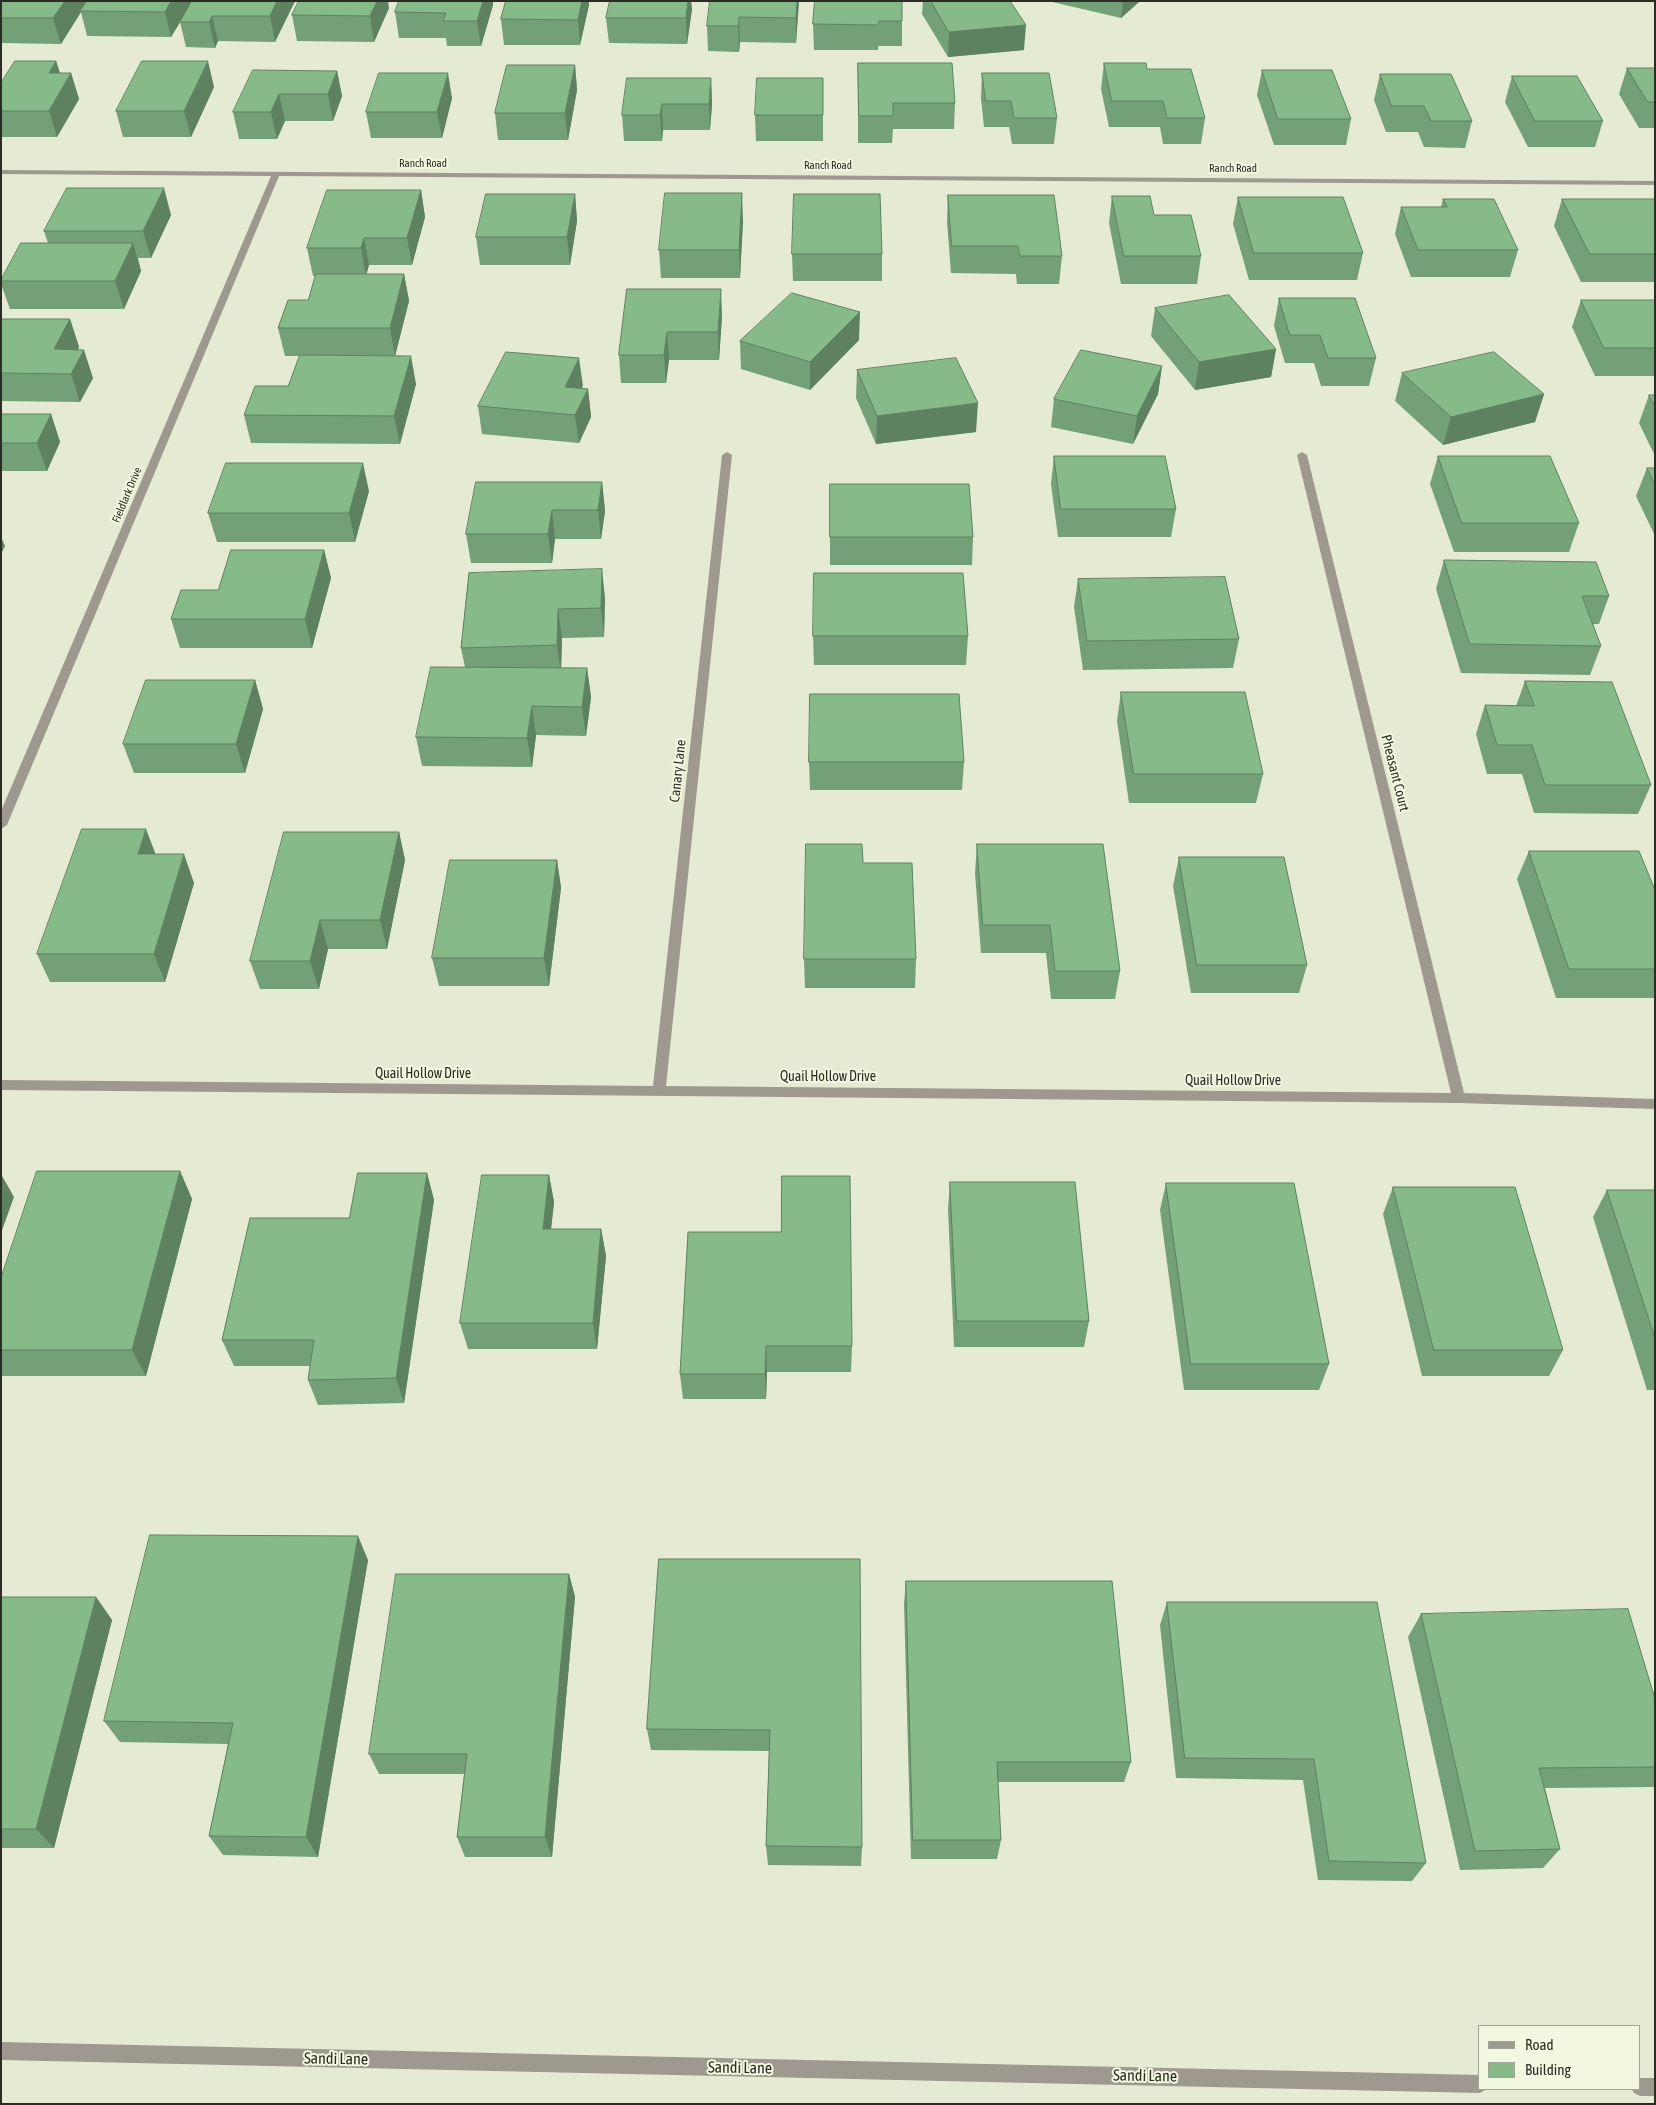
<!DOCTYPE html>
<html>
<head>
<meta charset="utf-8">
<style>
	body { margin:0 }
	#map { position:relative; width:1656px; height:2105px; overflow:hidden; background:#e5ead2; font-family:"Asap Condensed",sans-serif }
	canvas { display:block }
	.frame { position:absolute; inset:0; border:2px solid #2b2d24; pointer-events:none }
	.legend { position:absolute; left:1478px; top:2025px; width:162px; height:65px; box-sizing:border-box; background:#f2f7df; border:1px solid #a2a694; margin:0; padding:6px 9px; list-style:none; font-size:15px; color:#2b2d24 }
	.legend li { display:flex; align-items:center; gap:10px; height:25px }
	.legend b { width:25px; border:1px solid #a2a694 }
</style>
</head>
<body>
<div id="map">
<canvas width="1656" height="2105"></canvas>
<div class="frame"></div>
<ul class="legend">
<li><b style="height:6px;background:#9d998f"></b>Road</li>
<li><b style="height:14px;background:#86ba89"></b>Building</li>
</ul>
</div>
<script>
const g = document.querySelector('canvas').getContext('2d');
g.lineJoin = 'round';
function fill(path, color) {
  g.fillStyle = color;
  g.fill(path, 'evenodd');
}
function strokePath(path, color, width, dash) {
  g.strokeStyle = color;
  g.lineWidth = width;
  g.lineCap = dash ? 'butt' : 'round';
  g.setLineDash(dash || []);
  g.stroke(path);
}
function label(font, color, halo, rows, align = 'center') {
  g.font = font + ' "Asap Condensed",sans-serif';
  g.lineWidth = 4;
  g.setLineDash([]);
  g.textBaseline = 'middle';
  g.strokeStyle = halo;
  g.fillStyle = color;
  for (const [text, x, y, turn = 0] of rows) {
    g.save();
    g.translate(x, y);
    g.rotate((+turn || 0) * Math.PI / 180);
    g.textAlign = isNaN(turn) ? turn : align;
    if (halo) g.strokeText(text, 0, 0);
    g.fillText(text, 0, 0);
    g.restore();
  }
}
fill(new Path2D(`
	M 1,170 L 1655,181 L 1655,185 L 279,176 L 7,825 L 1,829 L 1,811 L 271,176 L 1,174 Z
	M 727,452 L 732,455 L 666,1086 L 1451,1093 L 1297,455 L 1302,452 L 1307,455 L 1464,1093 L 1655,1099 L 1655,1109 L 1459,1103 L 1,1090 L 1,1080 L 653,1086 L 722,455 Z
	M 1,2042 L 1480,2075 L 1480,2089 L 1487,2089 L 1480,2093 L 1,2060 Z
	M 1640,2078 L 1655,2078 L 1655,2096 L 1640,2096 L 1634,2093 L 1632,2089 L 1640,2089 Z`), '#9d998f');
fill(new Path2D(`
	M 1,1 L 191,3 L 192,1 L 295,1 L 275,42 L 218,41 L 215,48 L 186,47 L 180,22 L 181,21 L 171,37 L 87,36 L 81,12 L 61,44 L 1,43 Z
	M 506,1 L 589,1 L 589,5 L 580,45 L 504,45 L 501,19 Z
	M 610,1 L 691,1 L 692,9 L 687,44 L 609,43 L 606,18 Z
	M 799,1 L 796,43 L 740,42 L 739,52 L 708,51 L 707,26 Z
	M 815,1 L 902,21 L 902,46 L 878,46 L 878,50 L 814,50 L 813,24 Z
	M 923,1 L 1010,1 L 1024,50 L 948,57 L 922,14 Z
	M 1048,1 L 1140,1 L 1121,18 Z
	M 493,5 L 481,46 L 447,46 L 446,38 L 399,38 L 395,12 Z
	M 389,8 L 374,42 L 297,41 L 292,15 Z
	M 56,61 L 60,73 L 71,73 L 79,99 L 57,137 L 1,137 L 1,83 Z
	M 858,63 L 955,103 L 954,129 L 893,129 L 892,143 L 858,143 Z
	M 1104,63 L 1147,69 L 1205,118 L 1201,144 L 1163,144 L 1160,127 L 1109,127 L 1101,89 Z
	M 575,65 L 577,90 L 568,140 L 498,140 L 495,113 Z
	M 1627,68 L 1655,68 L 1655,128 L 1639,128 L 1619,94 Z
	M 1262,70 L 1351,119 L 1346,145 L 1274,145 L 1257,95 Z
	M 337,71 L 342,96 L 333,121 L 285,121 L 277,139 L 239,139 L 233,112 Z
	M 982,73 L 1057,118 L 1054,144 L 1012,144 L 1009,127 L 984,127 L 981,99 Z
	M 1380,74 L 1472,121 L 1465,148 L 1424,147 L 1418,132 L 1386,132 L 1374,100 Z
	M 1512,76 L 1603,121 L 1595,147 L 1528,147 L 1505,102 Z
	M 711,78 L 712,104 L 710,130 L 663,130 L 662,141 L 624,141 L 622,115 Z
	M 823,78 L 823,141 L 756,141 L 755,115 Z
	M 214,87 L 191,137 L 123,137 L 116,111 Z
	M 452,98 L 442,138 L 371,138 L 366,112 Z
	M 421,190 L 425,217 L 412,265 L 369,265 L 366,274 L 404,274 L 409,301 L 395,356 L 416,384 L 400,444 L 251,443 L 244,415 L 288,386 L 300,356 L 285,356 L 278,328 L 308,300 L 316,276 L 313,276 L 307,248 Z
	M 575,194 L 577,221 L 570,265 L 480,265 L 476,237 Z
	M 948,195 L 1062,256 L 1059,284 L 1017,284 L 1016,274 L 951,273 L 947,222 Z
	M 1112,196 L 1154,215 L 1201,256 L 1197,284 L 1121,284 L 1109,223 Z
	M 1238,197 L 1363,253 L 1357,280 L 1249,280 L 1233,224 Z
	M 1443,199 L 1518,250 L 1510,277 L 1411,277 L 1395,234 L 1401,207 L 1441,207 Z
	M 1562,199 L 1655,201 L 1655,282 L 1581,282 L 1554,226 Z
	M 171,215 L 151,258 L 138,258 L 141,271 L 124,309 L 10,309 L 1,284 L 1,280 L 48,243 L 44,231 Z
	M 743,220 L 740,278 L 661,278 L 659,250 Z
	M 792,254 L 882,254 L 882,281 L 793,281 Z
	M 627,289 L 722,316 L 719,360 L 669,360 L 666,383 L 621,383 L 619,355 Z
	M 1279,298 L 1376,358 L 1369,386 L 1321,386 L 1314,363 L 1285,363 L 1274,326 Z
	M 1581,300 L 1655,300 L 1655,376 L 1595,376 L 1572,327 Z
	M 1155,308 L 1276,349 L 1271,377 L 1195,390 L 1151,336 Z
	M 1,319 L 70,319 L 79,347 L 78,350 L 93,378 L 80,402 L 1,401 Z
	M 859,340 L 810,390 L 741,369 L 740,341 Z
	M 1162,366 L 1158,394 L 1133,444 L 1051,427 L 1054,399 Z
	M 857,370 L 976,432 L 876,444 L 856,398 Z
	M 1402,373 L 1544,394 L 1535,422 L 1443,445 L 1395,401 Z
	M 583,386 L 581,388 L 588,389 L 591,417 L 579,443 L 482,434 L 478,406 Z
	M 1649,395 L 1655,395 L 1655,456 L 1639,423 Z
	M 1,414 L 51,414 L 60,442 L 47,471 L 1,471 Z
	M 1054,456 L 1176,509 L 1171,537 L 1058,537 L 1051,484 Z
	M 1438,456 L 1579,523 L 1569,552 L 1454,552 L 1430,484 Z
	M 1647,468 L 1655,468 L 1655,536 L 1636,496 Z
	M 602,482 L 605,511 L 601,539 L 555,539 L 552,563 L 471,563 L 466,534 Z
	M 830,484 L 973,537 L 972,565 L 830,565 Z
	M 369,491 L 355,542 L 217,542 L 208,513 Z
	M 324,550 L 331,578 L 312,648 L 180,648 L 171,619 L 218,590 Z
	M 1444,560 L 1609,596 L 1599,624 L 1593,624 L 1601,646 L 1590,675 L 1461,673 L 1436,589 Z
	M 469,573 L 605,598 L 604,637 L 562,638 L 561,668 L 587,668 L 591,697 L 586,736 L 536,735 L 532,767 L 422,766 L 416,737 L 465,667 L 461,648 Z
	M 1078,579 L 1239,639 L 1233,668 L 1083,670 L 1074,607 Z
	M 813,636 L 968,636 L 966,665 L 814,665 Z
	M 255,680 L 263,709 L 245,773 L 134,773 L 123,744 Z
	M 1525,681 L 1651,785 L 1638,814 L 1534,813 L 1522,774 L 1487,774 L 1476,734 L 1485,705 L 1516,706 Z
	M 1121,692 L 1263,774 L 1256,803 L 1129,803 L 1117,721 Z
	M 809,762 L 964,762 L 962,790 L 810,790 Z
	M 399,832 L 405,860 L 387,949 L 328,949 L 319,989 L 260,989 L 250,961 Z
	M 977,844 L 1120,971 L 1115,999 L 1051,999 L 1046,953 L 981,953 L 975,873 Z
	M 1529,851 L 1655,890 L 1655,998 L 1556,998 L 1517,879 Z
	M 156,854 L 194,883 L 165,982 L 50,982 L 37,954 Z
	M 1179,857 L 1307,965 L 1299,993 L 1191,993 L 1173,886 Z
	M 557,860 L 561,888 L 549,986 L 439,986 L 432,958 Z
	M 863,863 L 916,959 L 915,988 L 805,988 L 804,959 Z
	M 180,1171 L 192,1199 L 146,1376 L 1,1376 L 1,1278 Z
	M 427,1173 L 434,1200 L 404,1403 L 318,1405 L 308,1380 L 310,1366 L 234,1366 L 222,1340 L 349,1218 Z
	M 549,1175 L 554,1202 L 551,1229 L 601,1229 L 606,1256 L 597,1349 L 468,1349 L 460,1323 Z
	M 950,1182 L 1089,1321 L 1084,1347 L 954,1347 L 948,1209 Z
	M 1166,1183 L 1329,1364 L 1319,1390 L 1184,1390 L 1160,1210 Z
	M 1393,1187 L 1563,1350 L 1549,1376 L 1422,1376 L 1383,1214 Z
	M 1607,1190 L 1655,1190 L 1655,1390 L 1647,1390 L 1593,1217 Z
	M 688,1232 L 852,1346 L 851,1372 L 767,1372 L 766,1399 L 683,1399 L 680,1374 Z
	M 659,1559 L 862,1847 L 861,1866 L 768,1865 L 766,1846 L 769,1751 L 651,1750 L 647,1729 Z
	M 368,1560 L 318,1857 L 223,1855 L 209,1836 L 228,1744 L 120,1742 L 104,1721 Z
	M 569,1574 L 575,1597 L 552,1857 L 465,1857 L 457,1837 L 464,1774 L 379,1774 L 369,1754 Z
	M 906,1581 L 1131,1762 L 1124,1782 L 998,1782 L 1001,1840 L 997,1859 L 911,1859 L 904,1604 Z
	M 1,1597 L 96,1597 L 112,1620 L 54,1848 L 1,1848 Z
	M 1167,1602 L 1426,1863 L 1412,1881 L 1318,1880 L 1303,1780 L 1176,1778 L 1160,1625 Z
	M 1421,1614 L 1655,1699 L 1655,1787 L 1545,1788 L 1560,1849 L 1543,1868 L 1460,1870 L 1408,1637 Z`), '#73a076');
fill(new Path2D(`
	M 65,1 L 86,1 L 86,4 L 80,11 L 81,12 L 61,44 L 53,18 Z
	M 171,1 L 191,1 L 191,3 L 171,37 L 165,12 Z
	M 277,1 L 295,1 L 275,42 L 270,16 Z
	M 377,1 L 388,1 L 389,8 L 374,42 L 370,16 Z
	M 483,1 L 493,1 L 493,5 L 481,46 L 477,21 Z
	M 582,1 L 589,1 L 589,5 L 580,45 L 578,20 Z
	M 688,1 L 691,1 L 692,9 L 687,44 L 686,18 Z
	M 797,1 L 799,1 L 796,43 L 796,18 Z
	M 1123,1 L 1140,1 L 1121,18 Z
	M 212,16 L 218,41 L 215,48 L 209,22 Z
	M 739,17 L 740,42 L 739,52 L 738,26 Z
	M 1026,25 L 1024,50 L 948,57 L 949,32 Z
	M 56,61 L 64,86 L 71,73 L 79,99 L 57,137 L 49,111 L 49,73 Z
	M 208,61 L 214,87 L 191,137 L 184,111 Z
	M 575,65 L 577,90 L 568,140 L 565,113 Z
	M 337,71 L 342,96 L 333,121 L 328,94 Z
	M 448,73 L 452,98 L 442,138 L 437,112 Z
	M 711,78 L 712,104 L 710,130 L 709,104 Z
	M 279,94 L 285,121 L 277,139 L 271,112 Z
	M 662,104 L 663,130 L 662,141 L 660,115 Z
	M 164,188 L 171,215 L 151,258 L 143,231 Z
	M 421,190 L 425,217 L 412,265 L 407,238 Z
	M 742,193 L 743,220 L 740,278 L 739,250 Z
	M 575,194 L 577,221 L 570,265 L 567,237 Z
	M 364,238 L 369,265 L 366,276 L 361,248 Z
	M 133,243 L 141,271 L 124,309 L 115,281 Z
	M 404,274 L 409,301 L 395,356 L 390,328 Z
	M 721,289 L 722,316 L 719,360 L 718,332 Z
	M 860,312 L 859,340 L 810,390 L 810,362 Z
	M 70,319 L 79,347 L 65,374 L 54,349 Z
	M 667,332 L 669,360 L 666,383 L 664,355 Z
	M 1276,349 L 1271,377 L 1195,390 L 1199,362 Z
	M 84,350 L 93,378 L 80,402 L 71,374 Z
	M 411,356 L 416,384 L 400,444 L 394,416 Z
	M 579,358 L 583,386 L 569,415 L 565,387 Z
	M 1162,366 L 1158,394 L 1133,444 L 1137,416 Z
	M 588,389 L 591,417 L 579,443 L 575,415 Z
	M 1544,394 L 1535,422 L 1443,445 L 1451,417 Z
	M 978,403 L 976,432 L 876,444 L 877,416 Z
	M 51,414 L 60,442 L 47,471 L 37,443 Z
	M 363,463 L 369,491 L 355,542 L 349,513 Z
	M 602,482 L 605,511 L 601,539 L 598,510 Z
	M 552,510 L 555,539 L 552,563 L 548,534 Z
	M 1,537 L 5,546 L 1,554 Z
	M 324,550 L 331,578 L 312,648 L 305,619 Z
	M 602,569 L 605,598 L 604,637 L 601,608 Z
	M 558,609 L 562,638 L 561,674 L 557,645 Z
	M 587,668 L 591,697 L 586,736 L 582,707 Z
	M 255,680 L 263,709 L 245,773 L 236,744 Z
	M 532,706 L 536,735 L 532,767 L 527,738 Z
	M 146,829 L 157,858 L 138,854 Z
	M 399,832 L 405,860 L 387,949 L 380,920 Z
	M 184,854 L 194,883 L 165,982 L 154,954 Z
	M 557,860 L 561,888 L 549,986 L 544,958 Z
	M 320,920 L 328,949 L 319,989 L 310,961 Z
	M 180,1171 L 192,1199 L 146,1376 L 132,1350 Z
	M 427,1173 L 434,1200 L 404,1403 L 396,1378 Z
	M 1,1174 L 14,1197 L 1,1233 Z
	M 549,1175 L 554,1202 L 548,1256 L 543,1229 Z
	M 601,1229 L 606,1256 L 597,1349 L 593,1323 Z
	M 766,1346 L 767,1372 L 766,1399 L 765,1374 Z
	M 358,1536 L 368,1560 L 318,1857 L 306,1837 Z
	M 569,1574 L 575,1597 L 552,1857 L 545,1837 Z
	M 96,1597 L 112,1620 L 54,1848 L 36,1829 Z`), '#5e8260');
const building = new Path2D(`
	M 1,1 L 65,1 L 53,18 L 1,18 Z
	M 87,1 L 171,1 L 165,12 L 80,11 Z
	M 192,1 L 277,1 L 270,16 L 212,16 L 209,22 L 180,22 Z
	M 299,1 L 377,1 L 370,16 L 292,15 Z
	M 399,1 L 483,1 L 477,21 L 443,21 L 446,13 L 395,12 Z
	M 506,1 L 582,1 L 578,20 L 501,19 Z
	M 610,1 L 688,1 L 686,18 L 606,18 Z
	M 710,1 L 797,1 L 796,18 L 739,17 L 738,26 L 707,26 Z
	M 815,1 L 902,1 L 902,21 L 879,21 L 878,25 L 813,24 Z
	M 931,1 L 1010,1 L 1026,25 L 949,32 Z
	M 15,61 L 56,61 L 49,73 L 71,73 L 49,111 L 1,111 L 1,83 Z
	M 142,61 L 208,61 L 184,111 L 116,111 Z
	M 858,63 L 952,63 L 955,103 L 893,103 L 893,116 L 859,116 Z
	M 1104,63 L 1146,63 L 1147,69 L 1191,69 L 1205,118 L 1167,118 L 1163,101 L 1112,101 Z
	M 507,65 L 575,65 L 565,113 L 495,113 Z
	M 1627,68 L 1655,68 L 1655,102 L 1648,102 Z
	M 253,70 L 337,71 L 328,94 L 279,94 L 271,112 L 233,112 Z
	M 1262,70 L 1332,70 L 1351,119 L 1278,119 Z
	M 379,73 L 448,73 L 437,112 L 366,112 Z
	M 982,73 L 1049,73 L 1057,118 L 1014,118 L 1011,101 L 986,101 Z
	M 1380,74 L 1451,74 L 1472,121 L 1431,121 L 1424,106 L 1392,106 Z
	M 1512,76 L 1577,76 L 1603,121 L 1535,121 Z
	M 627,78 L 711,78 L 709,104 L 662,104 L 660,115 L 622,115 Z
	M 757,78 L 823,78 L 823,115 L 755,115 Z
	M 67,188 L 164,188 L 143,231 L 44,231 Z
	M 327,190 L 421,190 L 407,238 L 364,238 L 361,248 L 307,248 Z
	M 665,193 L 742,193 L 739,250 L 659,250 Z
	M 486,194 L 575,194 L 567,237 L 476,237 Z
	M 794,194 L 880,194 L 882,254 L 792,254 Z
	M 948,195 L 1054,195 L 1062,256 L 1020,256 L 1018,246 L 952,246 Z
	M 1112,196 L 1150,196 L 1154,215 L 1191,215 L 1201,256 L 1124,256 Z
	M 1238,197 L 1343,197 L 1363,253 L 1254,253 Z
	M 1443,199 L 1494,199 L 1518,250 L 1418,250 L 1401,207 L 1447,207 Z
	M 1562,199 L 1654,199 L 1655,201 L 1655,254 L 1590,254 Z
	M 21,243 L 133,243 L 115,281 L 1,281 L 1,280 Z
	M 316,274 L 404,274 L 390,328 L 278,328 L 288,300 L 308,300 Z
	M 627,289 L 721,289 L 718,332 L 667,332 L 664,355 L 619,355 Z
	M 792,293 L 860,312 L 810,362 L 740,341 Z
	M 1229,295 L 1276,349 L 1199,362 L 1155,308 Z
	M 1279,298 L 1355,298 L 1376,358 L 1328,358 L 1320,335 L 1290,335 Z
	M 1581,300 L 1655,300 L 1655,348 L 1604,348 Z
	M 1,319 L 70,319 L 54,349 L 84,350 L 71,374 L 1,373 Z
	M 1081,350 L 1162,366 L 1137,416 L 1054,399 Z
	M 506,352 L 579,358 L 565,387 L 588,389 L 575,415 L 478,406 Z
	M 1494,352 L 1544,394 L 1451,417 L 1402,373 Z
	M 300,355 L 411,356 L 394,416 L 244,415 L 255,386 L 288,386 Z
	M 956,358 L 978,403 L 877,416 L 857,370 Z
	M 1649,395 L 1655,395 L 1655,406 Z
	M 1,414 L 51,414 L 37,443 L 1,443 Z
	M 1054,456 L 1165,456 L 1176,509 L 1061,509 Z
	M 1438,456 L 1550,456 L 1579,523 L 1462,523 Z
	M 226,463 L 363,463 L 349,513 L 208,513 Z
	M 1647,468 L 1655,468 L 1655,484 Z
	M 476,482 L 602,482 L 598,510 L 552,510 L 548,534 L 466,534 Z
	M 830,484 L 969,484 L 973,537 L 830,537 Z
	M 231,550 L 324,550 L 305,619 L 171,619 L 181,590 L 218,590 Z
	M 1444,560 L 1596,562 L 1609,596 L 1582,596 L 1601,646 L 1470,644 Z
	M 602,569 L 601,608 L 558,609 L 557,645 L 461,648 L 469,573 Z
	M 814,573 L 963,573 L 968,636 L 813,636 Z
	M 1225,577 L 1239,639 L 1087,641 L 1078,579 Z
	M 431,667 L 587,668 L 582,707 L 532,706 L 527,738 L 416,737 Z
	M 146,680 L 255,680 L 236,744 L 123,744 Z
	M 1525,681 L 1612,682 L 1651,785 L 1545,785 L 1532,745 L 1497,745 L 1485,705 L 1534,706 Z
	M 1121,692 L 1245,692 L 1263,774 L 1134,774 Z
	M 810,694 L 959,694 L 964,762 L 809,762 Z
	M 82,829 L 146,829 L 138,854 L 184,854 L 154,954 L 37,954 Z
	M 284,832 L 399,832 L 380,920 L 320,920 L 310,961 L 250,961 Z
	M 806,844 L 862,844 L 863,863 L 912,863 L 916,959 L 804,959 Z
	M 977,844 L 1103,844 L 1120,971 L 1055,971 L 1050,925 L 983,925 Z
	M 1529,851 L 1639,851 L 1655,890 L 1655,969 L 1569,969 Z
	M 1179,857 L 1284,857 L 1307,965 L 1197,965 Z
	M 450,860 L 557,860 L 544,958 L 432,958 Z
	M 37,1171 L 180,1171 L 132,1350 L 1,1350 L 1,1278 Z
	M 358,1173 L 427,1173 L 396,1378 L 308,1380 L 314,1340 L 222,1340 L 250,1218 L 349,1218 Z
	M 482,1175 L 549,1175 L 543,1229 L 601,1229 L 593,1323 L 460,1323 Z
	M 782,1176 L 850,1176 L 852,1346 L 766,1346 L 765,1374 L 680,1374 L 688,1232 L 781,1232 Z
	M 950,1182 L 1075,1182 L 1089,1321 L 957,1321 Z
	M 1166,1183 L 1294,1183 L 1329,1364 L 1191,1364 Z
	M 1393,1187 L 1515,1187 L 1563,1350 L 1434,1350 Z
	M 1607,1190 L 1655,1190 L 1655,1338 Z
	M 150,1535 L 358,1536 L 306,1837 L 209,1836 L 233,1723 L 104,1721 Z
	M 659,1559 L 860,1559 L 862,1847 L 766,1846 L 770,1730 L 647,1729 Z
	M 396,1574 L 569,1574 L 545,1837 L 457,1837 L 467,1754 L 369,1754 Z
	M 906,1581 L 1112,1581 L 1131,1762 L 997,1762 L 1001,1840 L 913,1840 Z
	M 1,1597 L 96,1597 L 36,1829 L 1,1829 Z
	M 1167,1602 L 1377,1602 L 1426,1863 L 1329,1861 L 1314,1759 L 1185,1758 Z
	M 1628,1609 L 1655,1699 L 1655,1767 L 1539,1768 L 1560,1849 L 1475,1851 L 1421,1614 Z`);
fill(building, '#86ba89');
strokePath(building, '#5e8260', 1);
label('11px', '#2b2d24', '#f2f7df', [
	["Ranch Road",423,164],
	["Ranch Road",828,166],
	["Ranch Road",1233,169],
	["Fieldlark Drive",127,495,-67]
]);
label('14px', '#2b2d24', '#f2f7df', [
	["Canary Lane",678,771,-84],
	["Pheasant Court",1395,773,76],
	["Quail Hollow Drive",423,1074],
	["Quail Hollow Drive",828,1077],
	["Quail Hollow Drive",1233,1081]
]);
label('16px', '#2b2d24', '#f2f7df', [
	["Sandi Lane",336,2059,1],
	["Sandi Lane",740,2068,1],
	["Sandi Lane",1145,2076,1]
]);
</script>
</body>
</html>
